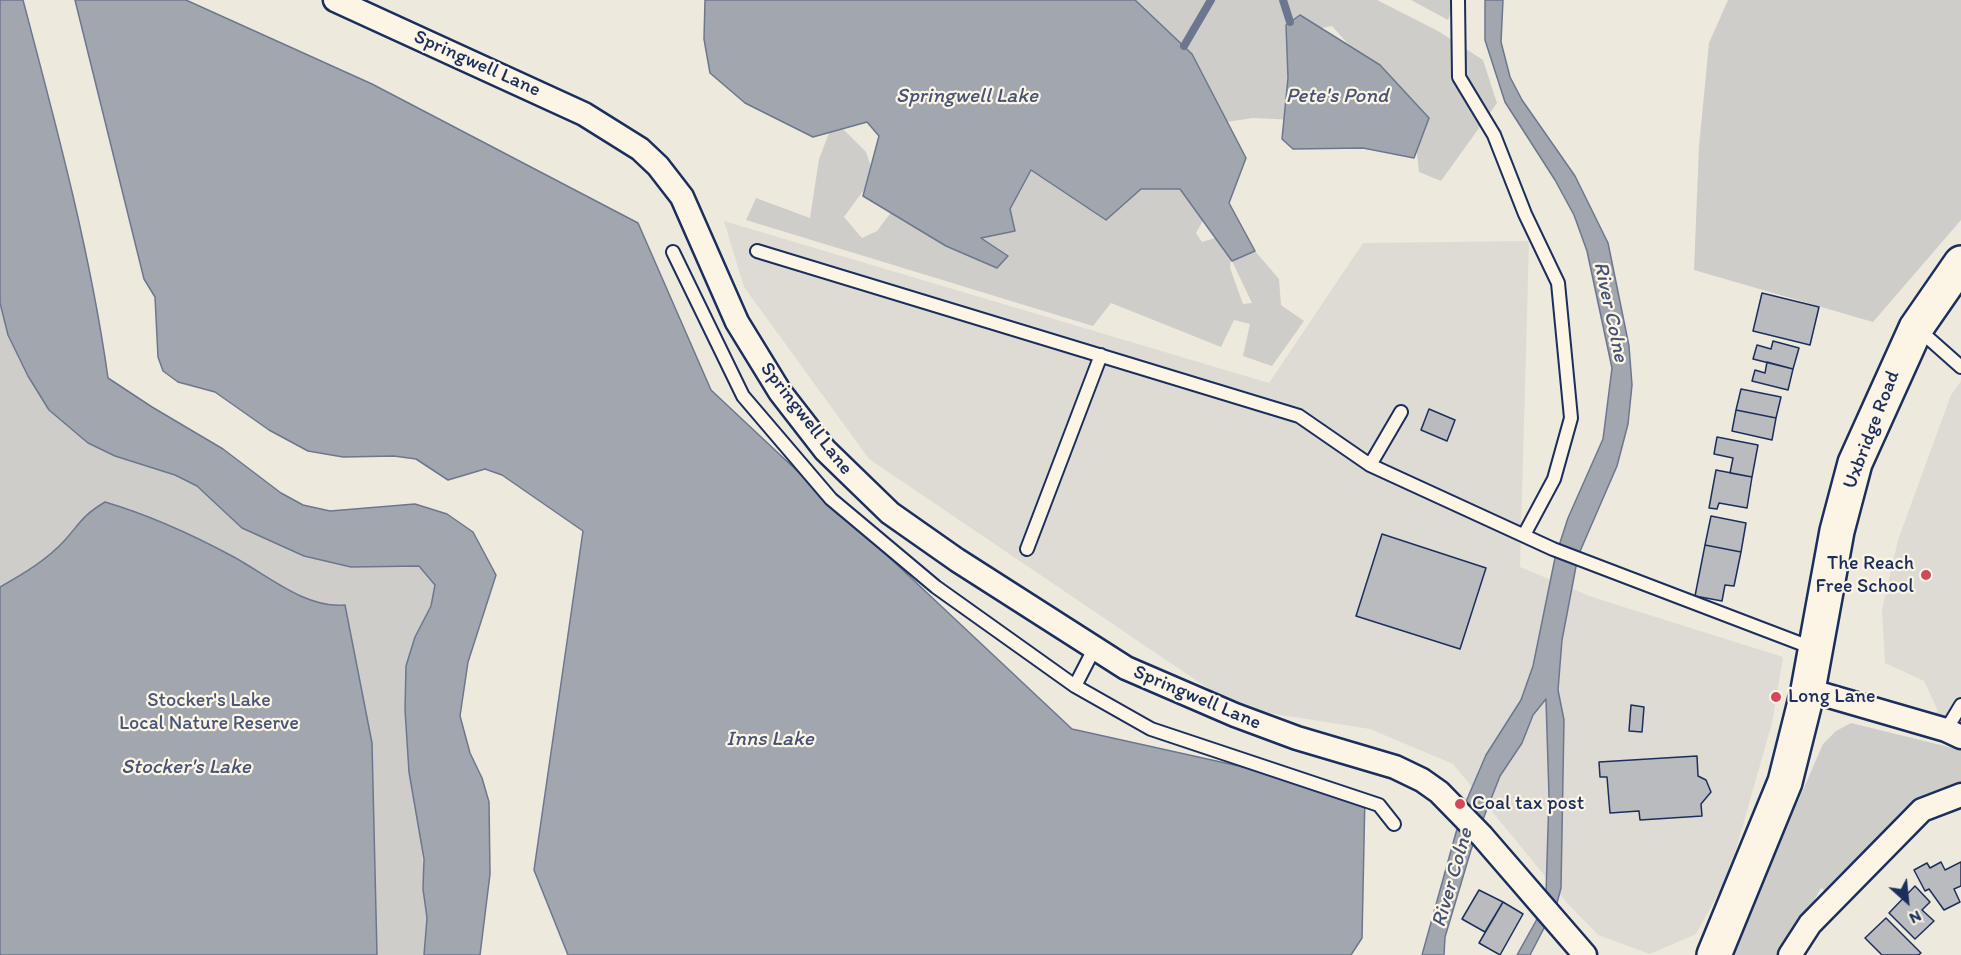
<!DOCTYPE html>
<html>
<head>
<meta charset="utf-8">
<style>
	body { margin:0 }
	#map { position:relative; width:1961px; height:955px; overflow:hidden; background:#eee9dd; font-family:Itim,sans-serif }
	canvas { display:block }
	.north { position:absolute; left:1877px; top:871px; width:60px; height:60px; -webkit-text-stroke:4px #fcf5e5; paint-order:stroke; rotate:153deg; font-size:16px; font-weight:700; line-height:24px; text-align:center; color:#1b2f5e }
	.north::after { content:''; display:block; margin:auto; width:21px; height:27px; background:#1b2f5e; clip-path:polygon(50% 0,100% 100%,50% 72%,0 100%) }
</style>
</head>
<body>
<div id="map">
<canvas width="1961" height="955"></canvas>
<div class="north">N</div>
</div>
<script>
const g = document.querySelector('canvas').getContext('2d');
g.lineJoin = 'round';
function fill(path, color) {
  g.fillStyle = color;
  g.fill(path, 'evenodd');
}
function strokePath(path, color, width, dash) {
  g.strokeStyle = color;
  g.lineWidth = width;
  g.lineCap = dash ? 'butt' : 'round';
  g.setLineDash(dash || []);
  g.stroke(path);
}
function label(font, color, halo, rows, align = 'center') {
  g.font = font + ' Itim,sans-serif';
  g.lineWidth = 4.5;
  g.setLineDash([]);
  g.textBaseline = 'middle';
  g.strokeStyle = halo;
  g.fillStyle = color;
  for (const [text, x, y, turn = 0] of rows) {
    g.save();
    g.translate(x, y);
    g.rotate((+turn || 0) * Math.PI / 180);
    g.textAlign = isNaN(turn) ? turn : align;
    if (halo) g.strokeText(text, 0, 0);
    g.fillText(text, 0, 0);
    g.restore();
  }
}
fill(new Path2D(`
	M 724,221 L 1269,383 L 1363,243 L 1529,241 L 1520,567 L 1592,597 L 1783,657 L 1772,723 L 1729,874 L 1696,934 L 1650,954 L 1598,935 L 1568,904 L 1453,764 L 1370,729 L 1237,708 L 869,459 L 744,287 Z
	M 1961,381 L 1961,726 L 1931,715 L 1938,711 L 1924,681 L 1885,663 L 1882,610 L 1898,540 L 1951,395 Z`), '#dedbd4');
fill(new Path2D(`
	M 1099,0 L 1377,0 L 1438,31 L 1483,60 L 1497,103 L 1441,181 L 1419,172 L 1413,116 L 1332,26 L 1295,33 L 1295,120 L 1253,118 L 1219,123 Z
	M 1411,0 L 1455,0 L 1448,20 Z
	M 1728,0 L 1961,0 L 1961,220 L 1873,322 L 1694,270 L 1699,146 L 1709,43 Z
	M 834,120 L 866,152 L 874,176 L 844,217 L 862,238 L 877,231 L 895,207 L 1029,162 L 1176,179 L 1211,206 L 1196,233 L 1202,242 L 1215,238 L 1232,245 L 1230,268 L 1243,304 L 1252,303 L 1232,261 L 1255,251 L 1279,279 L 1281,305 L 1304,321 L 1272,366 L 1243,356 L 1250,324 L 1234,320 L 1221,347 L 1111,303 L 1093,326 L 746,220 L 756,198 L 810,218 L 819,159 Z
	M 0,195 L 40,351 L 270,512 L 458,566 L 420,828 L 427,918 L 424,955 L 0,955 Z
	M 1851,723 L 1961,750 L 1961,784 L 1941,790 L 1921,801 L 1828,892 L 1821,888 L 1785,955 L 1731,955 L 1823,744 L 1836,731 Z`), '#cfcdca');
const water = new Path2D(`
	M 0,0 L 23,0 C 56,125 90,250 108,378 L 152,407 L 223,449 L 281,493 L 303,505 L 330,511 L 415,504 L 447,514 L 473,532 L 496,575 L 468,662 L 460,716 L 470,753 L 482,778 L 489,802 L 490,874 L 480,955 L 424,955 L 427,918 L 423,889 L 424,859 L 409,772 L 405,710 L 406,666 L 415,637 L 431,606 L 435,585 L 419,566 L 351,567 L 304,556 L 242,528 L 197,486 L 175,475 L 115,456 L 88,443 L 49,410 L 28,376 L 8,335 L 0,303 Z
	M 75,0 L 186,0 L 372,84 L 638,223 L 711,390 L 1072,729 L 1365,794 L 1362,938 L 1351,955 L 568,955 L 534,870 L 583,531 L 502,475 L 485,469 L 448,480 L 416,459 L 394,456 L 343,457 L 308,451 L 269,430 L 215,392 L 178,382 L 163,371 L 158,357 L 155,297 L 144,279 Z
	M 705,0 L 1135,0 L 1192,54 L 1246,158 L 1229,203 L 1255,251 L 1232,261 L 1180,189 L 1141,189 L 1106,220 L 1031,170 L 1010,209 L 1015,231 L 981,238 L 1008,256 L 997,268 L 946,246 L 863,196 L 879,136 L 867,122 L 813,137 L 745,103 L 710,73 L 704,39 Z
	M 1485,0 L 1503,0 L 1501,42 L 1510,77 L 1522,100 L 1575,176 L 1608,243 L 1629,346 L 1632,385 L 1628,424 L 1617,466 L 1578,556 L 1562,640 L 1558,690 L 1564,720 L 1561,888 L 1557,903 L 1530,955 L 1517,955 L 1536,921 L 1546,894 L 1549,796 L 1546,699 L 1533,715 L 1522,743 L 1500,776 L 1471,850 L 1445,937 L 1444,955 L 1422,955 L 1462,811 L 1486,755 L 1521,700 L 1533,666 L 1555,558 L 1568,518 L 1603,439 L 1612,368 L 1587,251 L 1574,215 L 1555,180 L 1505,102 L 1485,40 Z
	M 1300,15 L 1380,65 L 1429,118 L 1414,158 L 1363,148 L 1293,149 L 1282,139 L 1288,78 L 1286,25 Z
	M 105,502 C 149,515 191,534 232,556 C 266,574 305,609 345,605 L 372,743 L 377,955 L 0,955 L 0,587 C 23,574 47,560 65,540 C 81,522 82,516 105,502 Z`);
fill(water, '#a2a7af');
strokePath(water, '#6c778f', 1.5);
strokePath(new Path2D(`
	M 1283,0 L 1290,22
	M 1184,46 L 1211,0`), '#6c778f', 8);
const building = new Path2D(`
	M 1762,293 L 1819,307 L 1810,345 L 1753,331 Z
	M 1773,341 L 1799,348 L 1793,369 L 1753,359 L 1757,345 L 1771,349 Z
	M 1767,362 L 1793,369 L 1788,390 L 1752,381 L 1755,370 L 1765,373 Z
	M 1741,389 L 1781,397 L 1776,418 L 1736,410 Z
	M 1429,409 L 1455,420 L 1447,441 L 1421,430 Z
	M 1736,410 L 1776,418 L 1772,440 L 1732,431 Z
	M 1717,437 L 1758,445 L 1752,477 L 1730,473 L 1733,458 L 1714,454 Z
	M 1716,470 L 1752,477 L 1747,508 L 1719,503 L 1717,509 L 1709,508 Z
	M 1711,516 L 1746,523 L 1741,552 L 1705,545 Z
	M 1382,534 L 1486,568 L 1460,649 L 1356,616 Z
	M 1705,545 L 1741,552 L 1734,586 L 1725,585 L 1722,601 L 1695,596 Z
	M 1631,705 L 1644,707 L 1642,732 L 1629,731 Z
	M 1697,756 L 1698,776 L 1706,780 L 1711,792 L 1701,804 L 1702,816 L 1640,820 L 1639,811 L 1610,813 L 1607,777 L 1600,777 L 1599,762 Z
	M 1941,862 L 1945,870 L 1961,862 L 1961,886 L 1954,889 L 1960,902 L 1944,910 L 1929,889 L 1925,891 L 1914,870 L 1927,863 L 1930,868 Z
	M 1915,886 L 1930,902 L 1922,910 L 1934,921 L 1915,939 L 1889,913 Z
	M 1479,890 L 1503,902 L 1485,932 L 1462,919 Z
	M 1503,902 L 1523,914 L 1500,955 L 1479,943 Z
	M 1886,918 L 1921,953 L 1918,955 L 1882,955 L 1865,938 Z`);
fill(building, '#babbbe');
strokePath(building, '#1b2f5e', 1.5);
const lane = new Path2D(`
	M 1458,0 L 1459,77 L 1494,135 L 1525,214 L 1558,283 L 1571,418 L 1554,479 L 1524,535
	M 757,251 L 1299,416 L 1370,465 L 1553,549 L 1815,649
	M 673,252 L 743,396 L 831,499 L 936,587 L 1075,686 L 1151,729 L 1379,805 L 1394,824
	M 1917,328 L 1961,367
	M 1370,465 L 1401,412
	M 1027,549 L 1101,355
	M 1075,686 L 1094,649
	M 1946,730 L 1961,705`);
const street = new Path2D(`
	M 335,0 L 584,114 L 640,149 L 658,166 L 682,197 L 737,322 L 780,392 L 825,450 L 890,513 L 957,560 L 1126,668 L 1235,715 L 1297,738 L 1395,767 L 1422,780 L 1439,792 L 1482,836 L 1585,955
	M 1808,690 L 1946,730 L 1961,737
	M 1790,955 L 1810,924 L 1922,810 L 1961,795`);
const primary = new Path2D(`
	M 1714,955 L 1785,782 L 1808,690 L 1837,531 L 1855,463 L 1916,328 L 1961,263`);
strokePath(lane, '#1b2f5e', 16);
strokePath(street, '#1b2f5e', 27);
strokePath(primary, '#1b2f5e', 38);
strokePath(lane, '#fcf5e5', 12);
strokePath(street, '#fcf5e5', 22);
strokePath(primary, '#fcf5e5', 33);
for (const [x, y, r, color] of [
	[1926,575,6,"#d1495b"],
	[1776,697,6,"#d1495b"],
	[1460,804,6,"#d1495b"]
]) {
  const dot = new Path2D();
  dot.arc(x, y, r, 0, 2 * Math.PI);
  g.fillStyle = color;
  g.fill(dot);
  strokePath(dot, '#fcf5e5', 2);
}
label('20px', '#1b2f5e', '#fcf5e5', [
	["Springwell Lane",477,64,24],
	["Springwell Lane",806,419,52],
	["Uxbridge Road",1872,430,-69],
	["Springwell Lane",1197,698,23]
]);
label('20px', '#1b2f5e', '#fcf5e5', [
	["The Reach",1914,564,"right"],
	["Free School",1914,587,"right"],
	["Long Lane",1788,697],
	["Coal tax post",1472,804]
], 'left');
label('20px', '#485679', '#fcf5e5', [
	["Stocker's Lake",209,701],
	["Local Nature Reserve",209,724]
]);
label('italic 21px', '#445376', '#fcf5e5', [
	["Springwell Lake",967,97],
	["Pete's Pond",1337,97],
	["River Colne",1610,312,78],
	["Inns Lake",770,740],
	["Stocker's Lake",186,768],
	["River Colne",1453,878,-74]
]);
</script>
</body>
</html>
